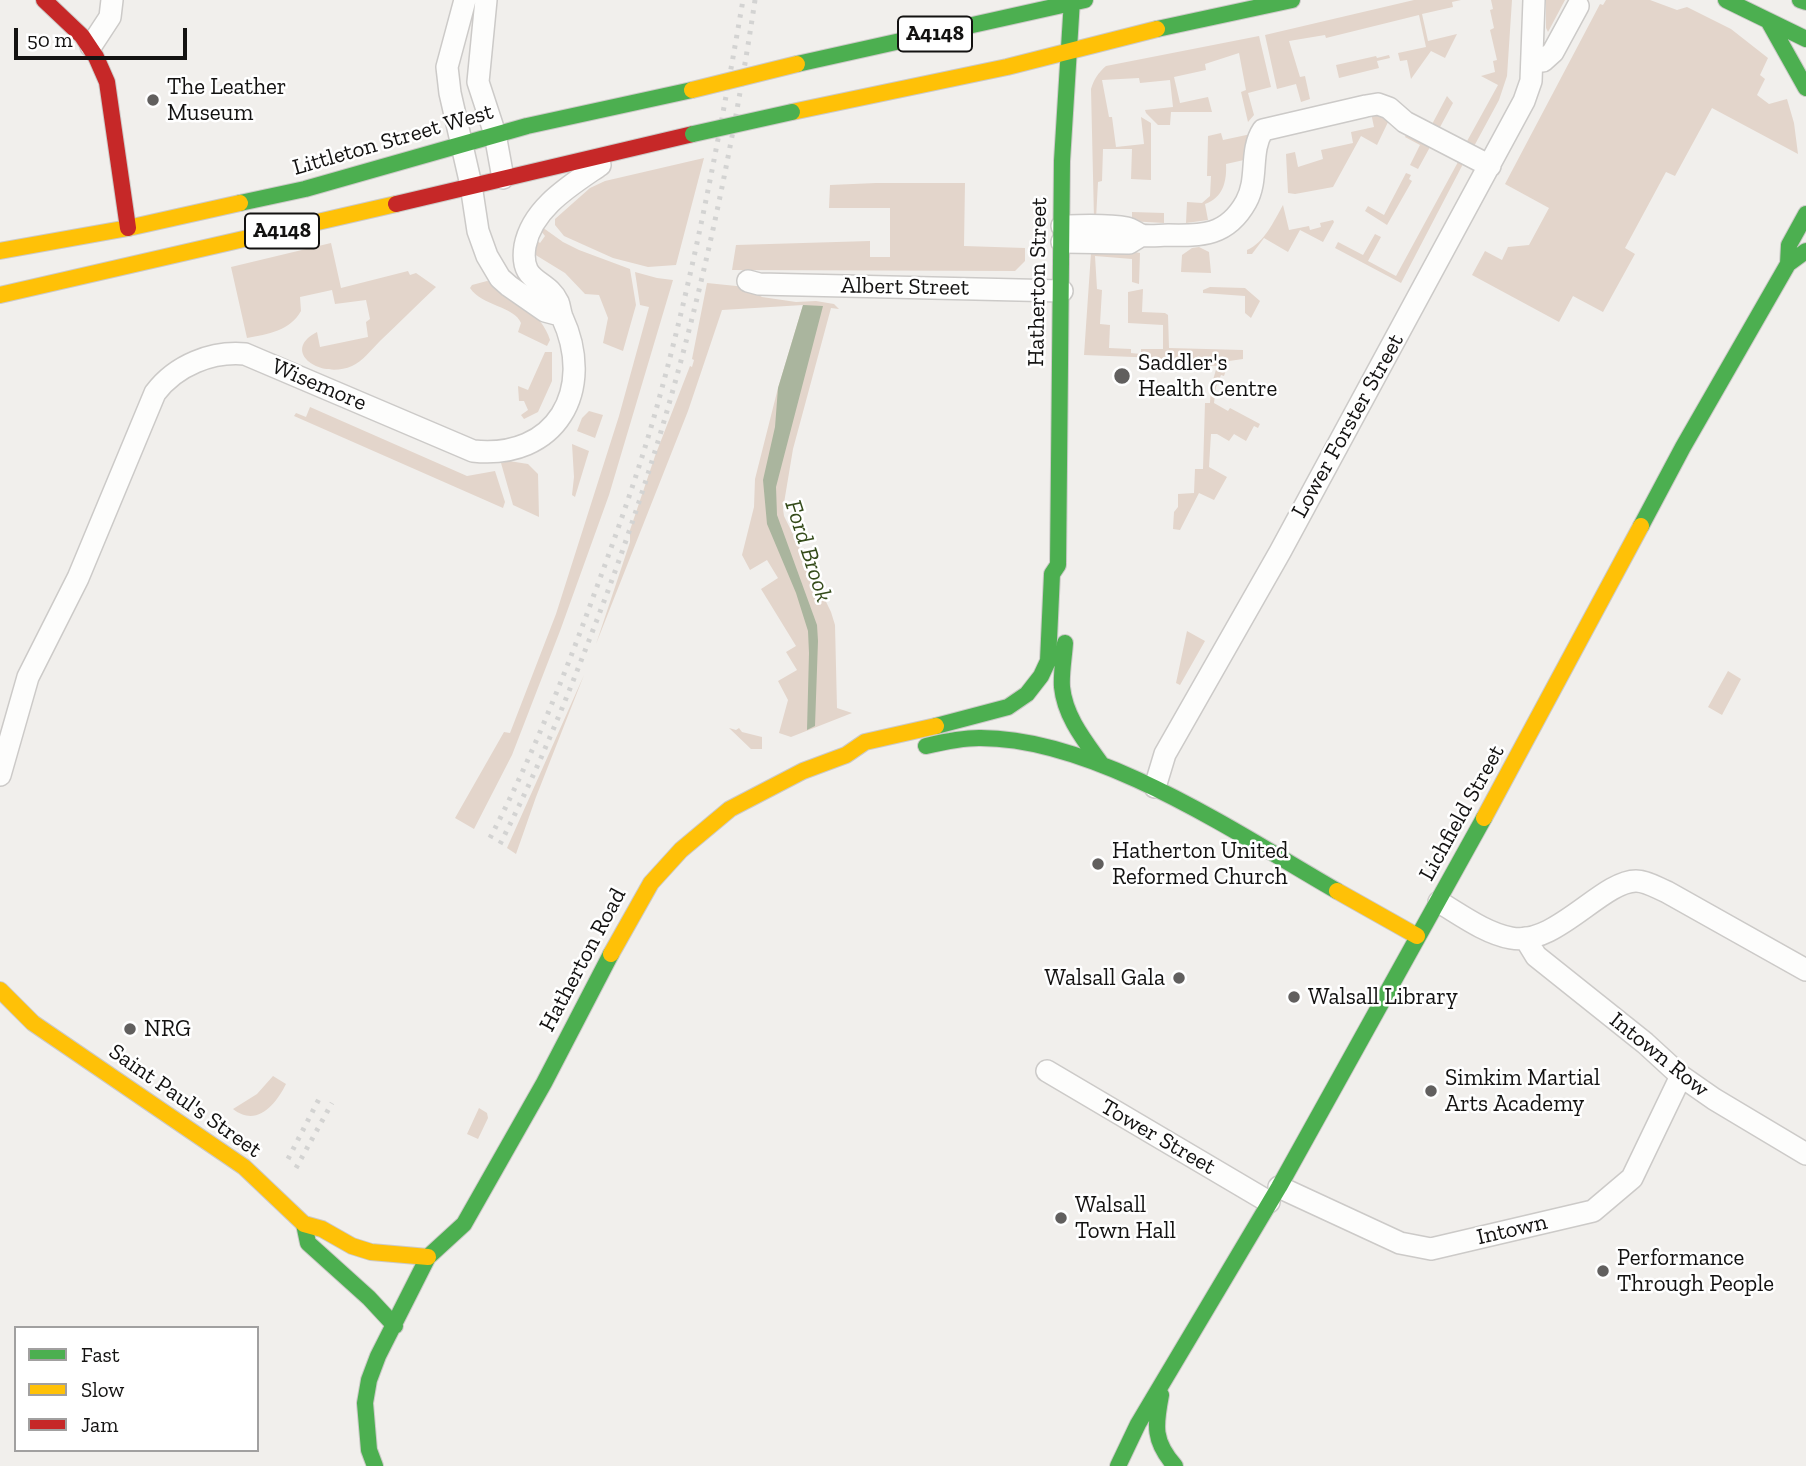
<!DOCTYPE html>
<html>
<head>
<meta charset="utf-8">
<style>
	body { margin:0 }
	#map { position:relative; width:1806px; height:1466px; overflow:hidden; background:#f1efec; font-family:"Zilla Slab",serif }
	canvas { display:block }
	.legend { position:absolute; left:14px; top:1326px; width:245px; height:126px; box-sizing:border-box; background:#fff; border:2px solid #a1a0a0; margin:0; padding:9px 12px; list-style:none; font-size:21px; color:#131211 }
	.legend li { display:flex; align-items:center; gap:14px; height:35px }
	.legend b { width:35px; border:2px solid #a1a0a0 }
	.scale { position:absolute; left:14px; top:28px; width:173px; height:32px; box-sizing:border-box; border:4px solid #131211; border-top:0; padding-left:9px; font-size:21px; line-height:24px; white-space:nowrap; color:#131211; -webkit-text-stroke:5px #fff; paint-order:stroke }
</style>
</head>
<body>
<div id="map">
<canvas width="1806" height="1466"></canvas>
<ul class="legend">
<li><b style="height:9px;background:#4caf50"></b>Fast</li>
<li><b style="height:9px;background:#ffc107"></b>Slow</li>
<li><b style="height:9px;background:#c62828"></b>Jam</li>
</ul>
<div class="scale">50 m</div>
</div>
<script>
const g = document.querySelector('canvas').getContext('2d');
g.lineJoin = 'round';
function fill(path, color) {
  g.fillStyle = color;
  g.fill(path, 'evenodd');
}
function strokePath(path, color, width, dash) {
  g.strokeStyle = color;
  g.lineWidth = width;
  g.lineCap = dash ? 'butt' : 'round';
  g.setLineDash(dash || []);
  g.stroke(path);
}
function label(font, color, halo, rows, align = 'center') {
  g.font = font + ' "Zilla Slab",serif';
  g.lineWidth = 5;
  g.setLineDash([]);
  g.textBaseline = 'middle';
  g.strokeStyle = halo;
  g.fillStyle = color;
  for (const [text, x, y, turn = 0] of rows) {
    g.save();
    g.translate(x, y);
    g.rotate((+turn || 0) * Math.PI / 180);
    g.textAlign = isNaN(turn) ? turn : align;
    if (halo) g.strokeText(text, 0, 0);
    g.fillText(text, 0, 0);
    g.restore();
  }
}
fill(new Path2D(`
	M 1414,0 L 1461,0 L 1452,2 L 1453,7 L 1422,14 L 1428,41 L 1457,34 L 1445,58 L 1431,51 L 1411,79 L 1407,60 L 1400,61 L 1398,53 L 1426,47 L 1419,15 L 1326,38 L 1325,35 L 1289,41 L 1300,77 L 1305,76 L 1310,99 L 1301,102 L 1296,84 L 1277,89 L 1265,35 Z
	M 1491,0 L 1512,0 L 1507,76 L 1499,100 L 1472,150 L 1430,128 L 1447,96 L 1453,103 L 1439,129 L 1466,143 L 1498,85 L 1481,76 L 1495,72 L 1493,61 L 1497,60 L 1490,30 L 1494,28 L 1490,10 L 1493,9 Z
	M 1546,0 L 1565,0 L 1548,32 L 1546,28 Z
	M 1606,0 L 1650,0 L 1677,10 L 1687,7 L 1731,29 L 1768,58 L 1760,75 L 1765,79 L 1757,95 L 1769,104 L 1787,99 L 1794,123 L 1798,154 L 1712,108 L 1675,176 L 1666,172 L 1625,248 L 1635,254 L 1603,312 L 1573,296 L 1559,322 L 1472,275 L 1485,251 L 1502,260 L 1508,247 L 1529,245 L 1549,208 L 1505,184 L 1600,4 L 1603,5 Z
	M 1259,36 L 1271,87 L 1248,93 L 1254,115 L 1248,122 L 1241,92 L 1246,90 L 1239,53 L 1205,64 L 1206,70 L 1174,77 L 1180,103 L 1208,97 L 1212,112 L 1171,112 L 1170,125 L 1158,125 L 1146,113 L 1145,110 L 1173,107 L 1170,80 L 1140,83 L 1139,78 L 1102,80 L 1109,117 L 1112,117 L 1116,147 L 1144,144 L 1141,117 L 1151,123 L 1151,180 L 1131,179 L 1132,149 L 1103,149 L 1102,181 L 1098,182 L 1096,219 L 1132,217 L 1132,212 L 1164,213 L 1164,223 L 1094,219 L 1091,89 C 1094,79 1098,73 1106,66 Z
	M 1389,55 L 1390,58 L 1377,61 L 1379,68 L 1339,78 L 1336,65 L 1376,56 L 1377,58 Z
	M 1371,113 L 1379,113 L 1389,120 L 1377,145 L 1361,136 L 1333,187 L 1295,194 L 1288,193 L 1286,154 L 1295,152 L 1298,167 L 1323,159 L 1321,150 L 1353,143 L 1351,132 L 1374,127 Z
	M 1408,131 L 1463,164 L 1401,283 L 1335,248 L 1338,242 L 1363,255 L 1375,234 L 1381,237 L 1368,261 L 1396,276 L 1458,162 L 1430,147 L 1418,169 L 1410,165 L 1420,145 L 1405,137 Z
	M 1221,133 L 1223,140 L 1251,134 L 1244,160 L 1226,164 C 1227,181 1223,198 1205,204 L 1208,220 L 1186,223 L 1187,202 L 1202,203 L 1210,196 L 1211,176 L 1207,176 L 1208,136 Z
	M 704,158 L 676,265 L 648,267 L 613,258 L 564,236 L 555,225 L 555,219 L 590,188 L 605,181 Z
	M 1406,173 L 1411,175 L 1409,179 L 1412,181 L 1387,225 L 1365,211 L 1368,206 L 1384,215 Z
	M 876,183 L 965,183 L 964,246 L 1025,248 L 1025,261 L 1015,271 L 732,270 L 736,245 L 870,241 L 870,257 L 890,257 L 890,208 L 829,208 L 830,185 Z
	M 1283,205 L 1289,230 L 1309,226 L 1310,230 L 1321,227 L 1320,223 L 1333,220 L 1334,222 L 1323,242 L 1300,230 L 1288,252 L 1264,238 L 1252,254 L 1247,254 L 1247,250 C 1264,243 1274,221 1283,205 Z
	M 542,227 L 563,242 L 579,250 L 630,269 L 636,305 L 623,351 L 603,343 L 608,318 L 599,295 L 585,294 L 565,273 L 534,254 L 533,238 L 540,243 L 545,236 L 541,231 Z
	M 331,243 L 341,288 L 408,271 L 410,275 L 416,273 L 436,287 C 417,305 399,323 380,341 C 372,349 362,362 352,366 C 320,380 280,351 317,332 L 320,347 L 368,337 L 366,322 L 370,319 L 366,300 L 335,304 L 332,290 L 300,297 L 301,311 C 290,331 268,334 247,338 L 231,267 Z
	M 1199,247 L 1209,252 L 1211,273 L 1181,272 L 1182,255 L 1192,248 Z
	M 1135,252 L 1140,253 L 1139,284 L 1132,282 L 1132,259 L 1095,256 L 1097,289 L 1102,290 L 1100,324 L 1110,325 L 1109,348 L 1131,349 L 1131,353 L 1141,354 L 1141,349 L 1163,349 L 1163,325 L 1128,323 L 1128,292 L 1143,289 L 1142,312 L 1165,313 L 1168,315 L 1169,348 L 1243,350 L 1243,359 L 1229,361 L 1224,376 L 1221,375 L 1216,387 L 1214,403 L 1228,411 L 1230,408 L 1260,424 L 1258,428 L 1254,426 L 1246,441 L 1234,434 L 1229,441 L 1217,434 L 1211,434 L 1209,467 L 1227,477 L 1214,500 L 1199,493 L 1180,530 L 1173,529 L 1174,512 L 1178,507 L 1178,494 L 1194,493 L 1195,469 L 1203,469 L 1205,403 L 1210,403 L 1211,387 L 1217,366 L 1160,363 L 1159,358 L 1084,355 L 1091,253 L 1128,254 Z
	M 635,272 L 657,278 L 673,280 L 609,495 L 560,631 L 512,755 L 474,829 L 455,818 L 504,732 L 510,733 L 556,614 L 619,416 L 649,307 L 640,305 Z
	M 487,281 L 492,282 C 513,298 542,313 550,340 L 547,346 L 518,332 L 521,323 C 514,306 482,306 470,288 L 472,285 Z
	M 707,283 L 746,287 L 762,297 L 796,302 L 816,301 L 834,304 L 839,309 L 831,308 L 793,449 L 783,509 L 784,516 L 831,612 L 835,625 L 837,708 L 852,713 L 791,737 L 779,733 L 788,700 L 778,681 L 797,670 L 786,652 L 796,646 L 761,589 L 778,578 L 767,560 L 750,570 L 742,555 L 754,507 L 755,479 L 778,388 L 803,305 L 722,310 L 688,411 L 596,644 L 630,542 L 630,530 L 655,456 L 690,366 L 692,367 L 694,360 L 692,359 Z
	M 1210,287 L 1245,288 L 1260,301 L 1251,318 L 1245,313 L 1245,296 L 1203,293 L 1203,290 Z
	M 545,352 L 552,352 L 552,381 L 538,412 L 524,419 L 521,415 L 528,410 L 524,401 L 519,401 L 518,386 L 528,390 Z
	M 310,407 L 467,476 L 495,471 L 505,502 L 503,508 L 294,416 L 296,413 L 306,417 Z
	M 589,411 L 603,415 L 595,438 L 577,431 L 582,418 Z
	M 572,444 L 589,451 L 575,497 L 572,495 L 574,477 Z
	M 509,461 L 528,464 L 538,474 L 539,517 L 513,505 L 501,463 Z
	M 1187,631 L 1205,641 L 1180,685 L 1176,683 Z
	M 1728,671 L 1741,679 L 1722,715 L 1708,707 Z
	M 584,675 L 536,797 L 516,854 L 507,848 Z
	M 729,728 L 736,730 L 739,728 L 742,732 L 762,737 L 762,749 L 751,749 Z
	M 273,1076 L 286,1084 C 276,1104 257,1128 233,1109 L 257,1094 Z
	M 479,1108 L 487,1113 L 488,1118 L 478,1139 L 467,1134 Z`), '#e3d5cb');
fill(new Path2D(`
	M 803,305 L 823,306 L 776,487 L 777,515 L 817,625 L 818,641 L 815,726 L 807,730 L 809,653 L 808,631 L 796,593 L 767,524 L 763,480 L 775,427 L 778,388 Z`), '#aab59e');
const street = new Path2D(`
	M 465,0 L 447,67 L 450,93 L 471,185 L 478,231 L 487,256 L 500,278 L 509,286 L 545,311 L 560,315
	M 486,0 L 478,82 L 495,134 L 503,178
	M 91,46 L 110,17 L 112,0
	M 1533,61 L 1543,61 L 1553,52 L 1578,6
	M 1062,226 C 1083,226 1106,224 1127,228 C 1132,229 1136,233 1141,235 C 1149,237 1160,235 1168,235 C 1202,236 1227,236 1246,202 C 1259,179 1249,151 1263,130 L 1366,106 L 1378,104 L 1389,108 L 1405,122 L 1490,166
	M 1062,242 L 1129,243 L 1142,235
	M 748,281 L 759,284 L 1062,291
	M 0,775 L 28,677 L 78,578 L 155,393 C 176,365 212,351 245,354 L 473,451 C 556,460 596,390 562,317 C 560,312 560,307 558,302 C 547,278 519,284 525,246 C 532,208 571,185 600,165
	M 1155,787 L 1165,754 L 1280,552 L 1524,101 L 1531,81 L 1534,0
	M 1439,902 C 1461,915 1485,933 1511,938 C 1555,947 1602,881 1636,881 C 1647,881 1657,888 1667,892 L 1806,970
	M 1525,938 L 1536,956 L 1645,1043 L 1681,1076 L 1714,1099 L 1806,1154
	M 1047,1071 L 1269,1202
	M 1279,1187 L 1400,1243 L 1431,1249 L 1593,1211 L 1632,1178 L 1681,1076`);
const fast = new Path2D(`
	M 1726,0 L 1806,39
	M 1800,0 L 1806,2
	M 1769,22 L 1806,88
	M 1157,29 L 1292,0
	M 797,64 L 1085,0
	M 240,203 L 305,189 L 527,126 L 692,90
	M 1788,264 L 1789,245 L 1806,214
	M 1641,526 L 1683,447 L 1788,264 L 1806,251
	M 1065,643 C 1064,658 1061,673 1062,687 C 1065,717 1085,741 1102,765
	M 936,726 L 1008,707 L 1027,694 L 1041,676 L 1048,661 L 1052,574 L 1058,565 L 1062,161 L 1072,0
	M 926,746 C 943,742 961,738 979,738 C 1095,737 1238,834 1337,891
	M 304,1224 L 308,1243 L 369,1298 L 395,1326
	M 1161,1395 C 1155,1426 1153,1441 1175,1466
	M 375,1466 L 369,1450 L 365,1403 L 369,1380 L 378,1356 L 428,1257 L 464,1224 L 544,1083 L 611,954
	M 1118,1466 L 1138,1424 L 1279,1187 L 1484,818`);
const slow = new Path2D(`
	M 792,112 L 1007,67 L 1157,29
	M 0,251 L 128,228 L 240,203
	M 0,295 L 396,204
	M 1484,818 L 1641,526
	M 1337,891 L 1417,936
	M 611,954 L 651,883 L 681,850 L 730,809 L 803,771 L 846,755 L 865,742 L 936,726
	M 0,990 L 33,1023 L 244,1167 L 304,1224 L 322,1229 L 352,1246 L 371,1252 L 428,1257`);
const jam = new Path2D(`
	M 44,0 L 82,36 L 96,57 L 107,82 L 128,228
	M 396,204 L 693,134`);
strokePath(street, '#cccac8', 24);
strokePath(fast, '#cccac8', 18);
strokePath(slow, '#cccac8', 18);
strokePath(jam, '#cccac8', 18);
strokePath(street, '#fdfdfc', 21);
strokePath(fast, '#4caf50', 16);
strokePath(slow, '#ffc107', 16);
strokePath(jam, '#c62828', 16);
strokePath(new Path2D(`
	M 490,838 C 525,771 554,701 581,630 C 609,554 638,477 659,399 C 695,268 720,134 743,0
	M 500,844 C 536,774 565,703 593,630 C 672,428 723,215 755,0
	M 288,1159 L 320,1097
	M 296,1168 L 332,1103`), '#d3d3d2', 5, [3.5, 7]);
const fastBridge = new Path2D(`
	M 693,134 L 792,112`);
const slowBridge = new Path2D(`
	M 692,90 L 797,64`);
strokePath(fastBridge, '#cccac8', 18, []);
strokePath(slowBridge, '#cccac8', 18, []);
strokePath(fastBridge, '#4caf50', 16);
strokePath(slowBridge, '#ffc107', 16);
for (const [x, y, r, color] of [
	[153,100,7,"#615f5e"],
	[1122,376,9,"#615f5e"],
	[1098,864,7,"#615f5e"],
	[1179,978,7,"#615f5e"],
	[1294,997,7,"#615f5e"],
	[130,1029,7,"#615f5e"],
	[1431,1091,7,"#615f5e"],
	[1061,1218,7,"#615f5e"],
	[1603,1271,7,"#615f5e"]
]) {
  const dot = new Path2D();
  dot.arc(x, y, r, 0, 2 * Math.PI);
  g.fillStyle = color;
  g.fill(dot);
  strokePath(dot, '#fff', 2.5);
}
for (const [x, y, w] of [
	[935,34,74],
	[282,231,74]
]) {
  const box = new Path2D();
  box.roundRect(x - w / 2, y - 17.5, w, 35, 5);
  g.fillStyle = '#fff';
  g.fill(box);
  strokePath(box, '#131211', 2);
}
label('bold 21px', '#131211', null, [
	["A4148",935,34],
	["A4148",282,231]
]);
label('23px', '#131211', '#fff', [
	["The Leather",167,87],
	["Museum",167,113],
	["Saddler's",1138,363],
	["Health Centre",1138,389],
	["Hatherton United",1112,851],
	["Reformed Church",1112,877],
	["Walsall Gala",1165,978,"right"],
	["Walsall Library",1308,997],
	["NRG",144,1029],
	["Simkim Martial",1445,1078],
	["Arts Academy",1445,1104],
	["Walsall",1075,1205],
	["Town Hall",1075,1231],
	["Performance",1617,1258],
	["Through People",1617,1284]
], 'left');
label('23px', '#131211', '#fff', [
	["Littleton Street West",393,140,-16],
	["Hatherton Street",1038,282,-89],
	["Albert Street",905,287,1],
	["Wisemore",319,385,23],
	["Lower Forster Street",1348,426,-61],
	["Lichfield Street",1462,813,-61],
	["Hatherton Road",583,960,-62],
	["Intown Row",1659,1055,39],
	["Saint Paul's Street",185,1101,35],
	["Tower Street",1158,1137,30],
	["Intown",1512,1230,-13]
]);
label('italic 24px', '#344b1a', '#fff', [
	["Ford Brook",808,551,72]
]);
</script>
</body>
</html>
